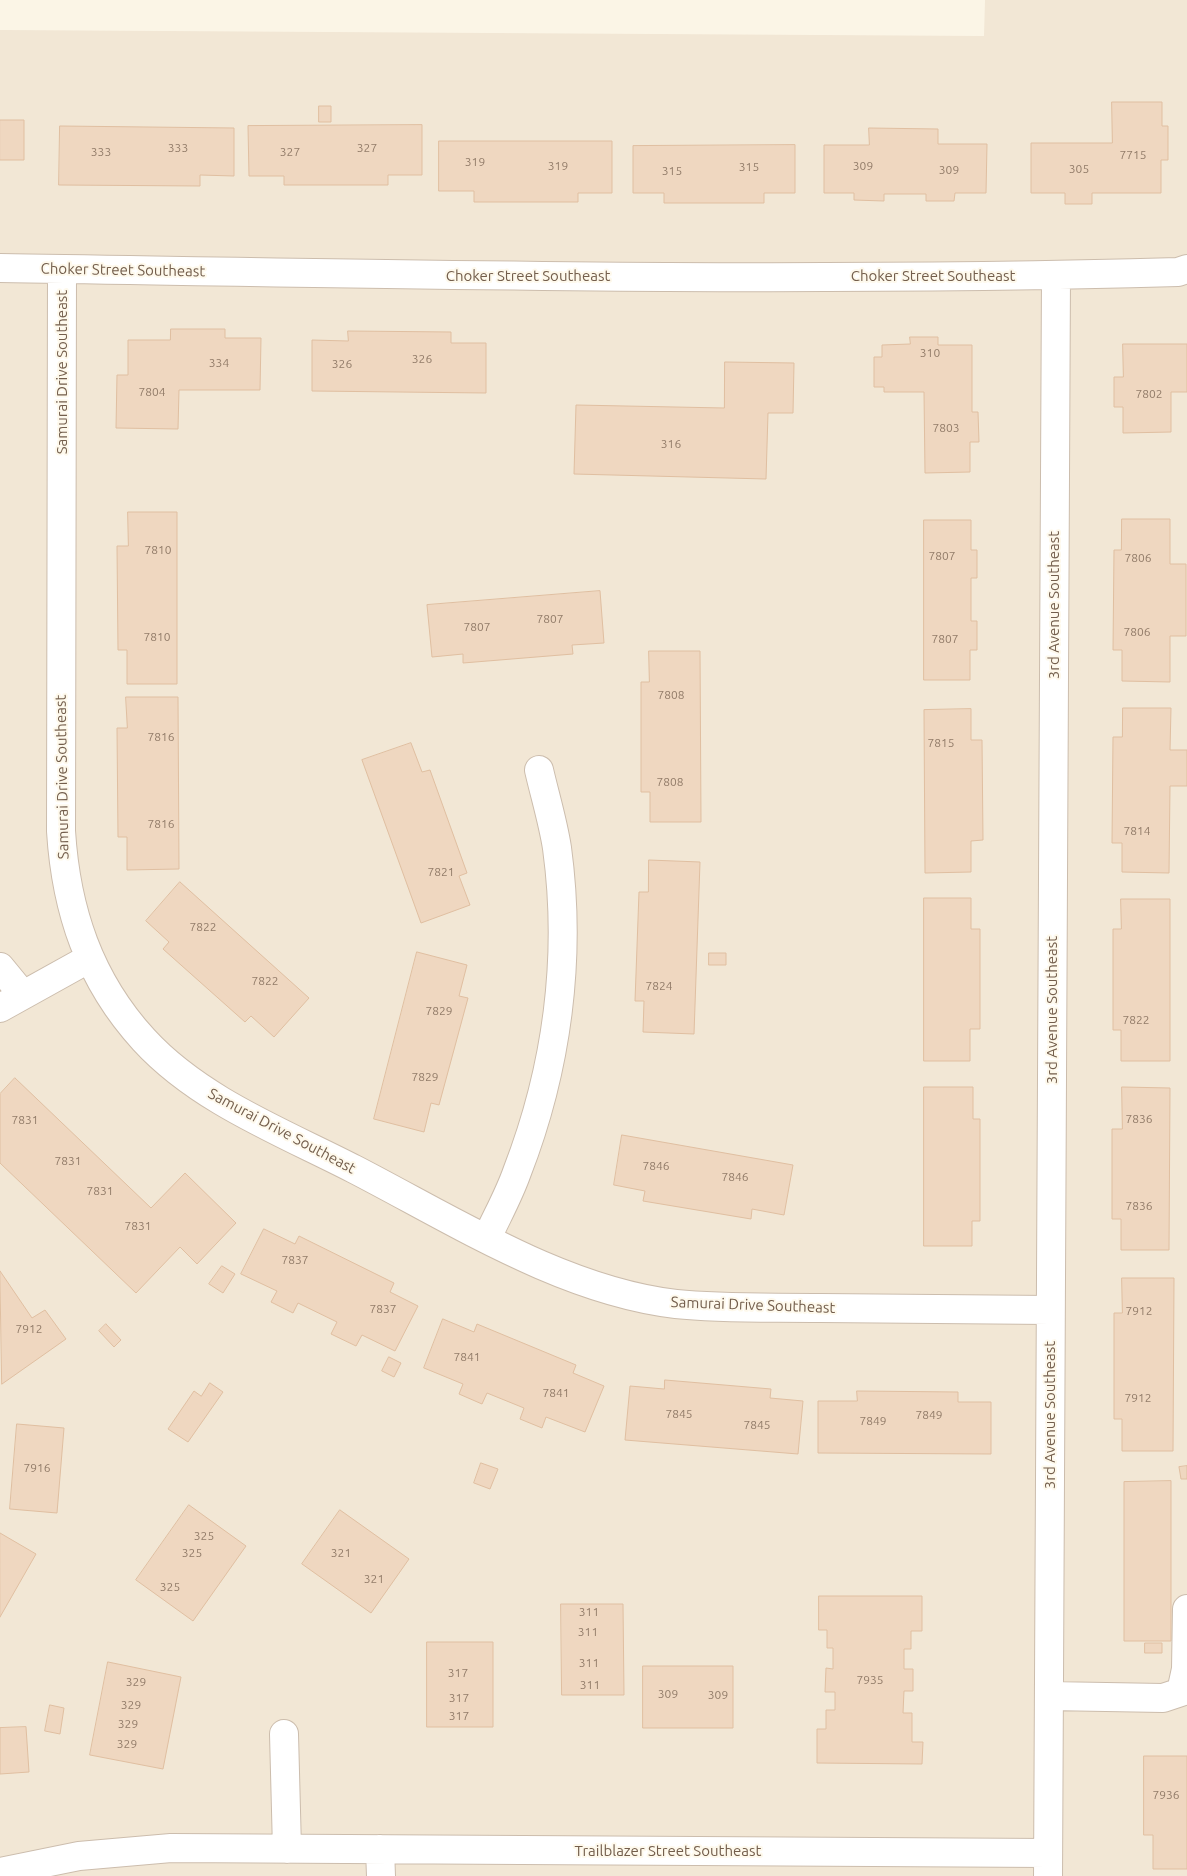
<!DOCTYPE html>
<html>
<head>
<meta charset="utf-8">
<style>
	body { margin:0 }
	canvas { display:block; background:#fbf5e6 }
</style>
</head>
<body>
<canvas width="1187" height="1876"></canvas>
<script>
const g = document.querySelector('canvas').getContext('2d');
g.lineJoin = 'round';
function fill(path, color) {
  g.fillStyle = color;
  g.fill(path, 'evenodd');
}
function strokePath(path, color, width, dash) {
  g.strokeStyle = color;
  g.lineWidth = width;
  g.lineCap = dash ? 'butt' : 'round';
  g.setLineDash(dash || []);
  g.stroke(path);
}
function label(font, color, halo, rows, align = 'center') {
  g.font = font + ' Ubuntu,sans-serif';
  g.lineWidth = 4;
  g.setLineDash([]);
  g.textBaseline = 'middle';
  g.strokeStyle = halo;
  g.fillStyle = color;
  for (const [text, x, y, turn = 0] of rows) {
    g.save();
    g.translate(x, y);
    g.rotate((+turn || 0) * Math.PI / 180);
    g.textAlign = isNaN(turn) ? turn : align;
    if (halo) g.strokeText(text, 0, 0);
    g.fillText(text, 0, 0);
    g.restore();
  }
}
fill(new Path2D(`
	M 985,0 L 1187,0 L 1187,1876 L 0,1876 L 0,30 L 984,36 Z`), '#f2e7d5');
const building = new Path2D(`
	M 1112,102 L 1162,102 L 1162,126 L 1168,126 L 1168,160 L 1161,160 L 1161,193 L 1092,193 L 1092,204 L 1065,204 L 1065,193 L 1031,193 L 1031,143 L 1112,143 Z
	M 319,106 L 331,106 L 331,122 L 319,122 Z
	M 0,120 L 24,120 L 24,160 L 0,160 Z
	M 422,125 L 422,175 L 388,175 L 388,185 L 284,185 L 284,176 L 249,176 L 248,126 Z
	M 60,126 L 234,128 L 234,176 L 200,175 L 200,186 L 59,185 Z
	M 869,128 L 938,129 L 938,144 L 987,144 L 986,193 L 955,193 L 954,201 L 926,201 L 926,194 L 884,194 L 884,201 L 854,200 L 854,193 L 824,193 L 824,145 L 869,145 Z
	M 439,141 L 612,141 L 612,193 L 578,193 L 578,202 L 474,202 L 474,191 L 439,191 Z
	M 795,145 L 795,193 L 764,193 L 764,203 L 664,203 L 664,193 L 633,193 L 633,146 Z
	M 171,329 L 225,329 L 225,338 L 261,338 L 260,390 L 179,390 L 178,429 L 116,428 L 117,375 L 128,375 L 128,340 L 170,340 Z
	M 348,331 L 451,332 L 451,343 L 486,343 L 486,393 L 312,391 L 312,340 L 348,341 Z
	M 910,337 L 938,337 L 938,345 L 972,345 L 972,412 L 978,412 L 979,442 L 970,442 L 970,472 L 925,473 L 924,392 L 884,392 L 884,387 L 874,387 L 874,357 L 882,357 L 882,345 L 910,344 Z
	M 1123,344 L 1187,344 L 1187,392 L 1171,392 L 1171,432 L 1123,433 L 1123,407 L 1114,407 L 1114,377 L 1123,377 Z
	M 725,362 L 794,363 L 793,413 L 768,413 L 766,479 L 574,474 L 576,405 L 724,408 Z
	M 128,512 L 177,512 L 177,684 L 127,684 L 127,650 L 118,650 L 117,546 L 128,546 Z
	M 1122,519 L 1170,519 L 1170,564 L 1186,564 L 1186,636 L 1170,636 L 1170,682 L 1122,681 L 1122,650 L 1113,650 L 1114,550 L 1121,550 Z
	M 924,520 L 971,520 L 971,550 L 977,550 L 977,578 L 971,578 L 971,621 L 977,621 L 977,650 L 970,650 L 970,680 L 924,680 Z
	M 600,591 L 604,643 L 572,645 L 573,654 L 463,663 L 463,654 L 432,657 L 427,605 Z
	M 649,651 L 700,651 L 701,822 L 650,822 L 650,792 L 641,792 L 641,682 L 649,682 Z
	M 126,697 L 178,697 L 179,869 L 127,870 L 127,837 L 118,837 L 117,728 L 127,728 Z
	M 1123,708 L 1171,708 L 1170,750 L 1187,750 L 1187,786 L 1170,786 L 1169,873 L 1122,872 L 1122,843 L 1112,843 L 1113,737 L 1122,737 Z
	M 971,709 L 971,740 L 982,740 L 983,840 L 971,841 L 971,872 L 925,873 L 924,710 Z
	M 411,743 L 422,772 L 430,770 L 467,873 L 459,876 L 470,905 L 421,923 L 362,760 Z
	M 649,860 L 700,862 L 694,1034 L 643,1032 L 644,1001 L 635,1001 L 639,892 L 648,892 Z
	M 180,882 L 309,998 L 274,1037 L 251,1016 L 245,1022 L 163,949 L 169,942 L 146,921 Z
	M 924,898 L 971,898 L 971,929 L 980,929 L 980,1029 L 970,1029 L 970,1061 L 924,1061 Z
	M 1121,899 L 1170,899 L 1170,1061 L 1121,1061 L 1121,1030 L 1113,1030 L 1113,929 L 1121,929 Z
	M 417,952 L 467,965 L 459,996 L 468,998 L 439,1105 L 431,1103 L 424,1132 L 374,1119 Z
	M 709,953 L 726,953 L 726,965 L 709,965 Z
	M 15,1078 L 151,1208 L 185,1173 L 236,1223 L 197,1264 L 180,1247 L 136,1293 L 0,1163 L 0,1094 Z
	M 924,1087 L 973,1087 L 973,1119 L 980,1119 L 980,1221 L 972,1221 L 972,1246 L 924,1246 Z
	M 1122,1087 L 1170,1088 L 1169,1250 L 1121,1250 L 1121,1219 L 1112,1219 L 1112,1129 L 1122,1129 Z
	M 622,1135 L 793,1165 L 784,1215 L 752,1209 L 751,1219 L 643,1201 L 645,1191 L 614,1185 Z
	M 264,1229 L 295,1244 L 299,1236 L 394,1283 L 390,1292 L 418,1306 L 395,1351 L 362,1335 L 356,1346 L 331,1334 L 337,1322 L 298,1303 L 293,1313 L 271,1302 L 277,1291 L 241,1274 Z
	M 222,1266 L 235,1274 L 223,1293 L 209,1284 Z
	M 0,1271 L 32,1318 L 45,1310 L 66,1339 L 2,1384 Z
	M 1122,1278 L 1174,1278 L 1173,1451 L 1122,1451 L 1122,1419 L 1114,1419 L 1114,1313 L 1122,1313 Z
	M 443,1319 L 474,1332 L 477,1324 L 576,1365 L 573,1373 L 604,1386 L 585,1432 L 546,1417 L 542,1428 L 520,1419 L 524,1408 L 487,1393 L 482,1404 L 459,1394 L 463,1384 L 424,1368 Z
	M 106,1324 L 121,1340 L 114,1347 L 99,1331 Z
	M 389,1357 L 401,1363 L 394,1377 L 382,1371 Z
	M 665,1380 L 771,1389 L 770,1398 L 803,1401 L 798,1454 L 625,1440 L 630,1386 L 664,1389 Z
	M 210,1383 L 223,1392 L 188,1442 L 168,1429 L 194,1391 L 201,1396 Z
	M 857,1391 L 958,1392 L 958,1402 L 991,1402 L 991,1454 L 818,1453 L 818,1401 L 857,1401 Z
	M 17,1424 L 64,1428 L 57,1513 L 10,1509 Z
	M 481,1463 L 498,1469 L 490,1489 L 474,1483 Z
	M 1187,1466 L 1187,1479 L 1181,1479 L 1179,1467 Z
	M 1171,1481 L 1171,1641 L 1124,1641 L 1124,1482 Z
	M 189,1505 L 246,1546 L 193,1621 L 136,1580 Z
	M 340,1510 L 409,1559 L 371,1613 L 302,1564 Z
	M 0,1533 L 36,1554 L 0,1617 Z
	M 819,1596 L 922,1596 L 922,1631 L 911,1631 L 911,1649 L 904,1649 L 904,1669 L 913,1669 L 913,1691 L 904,1691 L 903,1713 L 912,1713 L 912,1742 L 923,1742 L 922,1764 L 817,1763 L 817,1729 L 826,1729 L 826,1710 L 835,1710 L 835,1692 L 825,1692 L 826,1668 L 833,1669 L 833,1648 L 827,1648 L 827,1630 L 819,1630 Z
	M 561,1604 L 623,1604 L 624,1695 L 562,1695 Z
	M 427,1642 L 493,1642 L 493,1727 L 427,1727 Z
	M 1145,1643 L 1162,1643 L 1162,1653 L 1145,1653 Z
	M 108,1662 L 181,1677 L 163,1769 L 90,1755 Z
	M 643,1666 L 733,1666 L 733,1728 L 643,1728 Z
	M 50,1705 L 64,1708 L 60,1734 L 45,1731 Z
	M 26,1727 L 29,1772 L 0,1774 L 0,1728 Z
	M 1144,1756 L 1187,1756 L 1187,1869 L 1153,1869 L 1153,1835 L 1144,1835 Z`);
fill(building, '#efd7c0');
strokePath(building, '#e0bfa1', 1);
const minor = new Path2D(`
	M 0,268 C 393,274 785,283 1178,272 L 1187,269
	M 62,269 L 61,831 C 66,910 89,980 144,1040 C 199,1100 282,1132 354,1169 C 453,1220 563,1291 676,1304 C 723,1309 773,1307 821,1308 C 897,1309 974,1309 1050,1310
	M 0,967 L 23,995
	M 0,1008 L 90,958
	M 487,1238 C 497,1216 509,1195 517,1172 C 557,1069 572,958 557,848 C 553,822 545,796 539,770
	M 1049,1696 L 1163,1698 L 1181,1692 L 1186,1669 L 1187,1609
	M 284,1734 L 287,1849
	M 380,1849 L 381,1876
	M 0,1872 L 79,1856 L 171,1848 L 1048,1853
	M 1048,1876 L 1056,276`);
strokePath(minor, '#ccbdad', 30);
strokePath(minor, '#fff', 28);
label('12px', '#927c69', null, [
	["333",178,148],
	["327",367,148],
	["333",101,152],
	["327",290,152],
	["7715",1133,155],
	["319",475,162],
	["319",558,166],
	["309",863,166],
	["315",749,167],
	["305",1079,169],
	["309",949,170],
	["315",672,171],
	["310",930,353],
	["326",422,359],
	["334",219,363],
	["326",342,364],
	["7804",152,392],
	["7802",1149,394],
	["7803",946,428],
	["316",671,444],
	["7810",158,550],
	["7807",942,556],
	["7806",1138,558],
	["7807",550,619],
	["7807",477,627],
	["7806",1137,632],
	["7810",157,637],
	["7807",945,639],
	["7808",671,695],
	["7816",161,737],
	["7815",941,743],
	["7808",670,782],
	["7816",161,824],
	["7814",1137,831],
	["7821",441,872],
	["7822",203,927],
	["7822",265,981],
	["7824",659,986],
	["7829",439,1011],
	["7822",1136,1020],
	["7829",425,1077],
	["7836",1139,1119],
	["7831",25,1120],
	["7831",68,1161],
	["7846",656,1166],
	["7846",735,1177],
	["7831",100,1191],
	["7836",1139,1206],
	["7831",138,1226],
	["7837",295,1260],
	["7837",383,1309],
	["7912",1139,1311],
	["7912",29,1329],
	["7841",467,1357],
	["7841",556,1393],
	["7912",1138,1398],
	["7845",679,1414],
	["7849",929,1415],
	["7849",873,1421],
	["7845",757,1425],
	["7916",37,1468],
	["325",204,1536],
	["325",192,1553],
	["321",341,1553],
	["321",374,1579],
	["325",170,1587],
	["311",589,1612],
	["311",588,1632],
	["311",589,1663],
	["317",458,1673],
	["7935",870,1680],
	["329",136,1682],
	["311",590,1685],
	["309",668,1694],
	["309",718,1695],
	["317",459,1698],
	["329",131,1705],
	["317",459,1716],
	["329",128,1724],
	["329",127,1744],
	["7936",1166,1795]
]);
label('15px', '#735e4c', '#fef9ec', [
	["Choker Street Southeast",123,270,1],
	["Choker Street Southeast",528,276],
	["Choker Street Southeast",933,276],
	["Samurai Drive Southeast",62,372,-90],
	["3rd Avenue Southeast",1054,605,-90],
	["Samurai Drive Southeast",62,777,-91],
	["3rd Avenue Southeast",1052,1010,-90],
	["Samurai Drive Southeast",282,1131,28],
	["Samurai Drive Southeast",753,1305,2],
	["3rd Avenue Southeast",1050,1415,-90],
	["Trailblazer Street Southeast",668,1851]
]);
</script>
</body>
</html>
